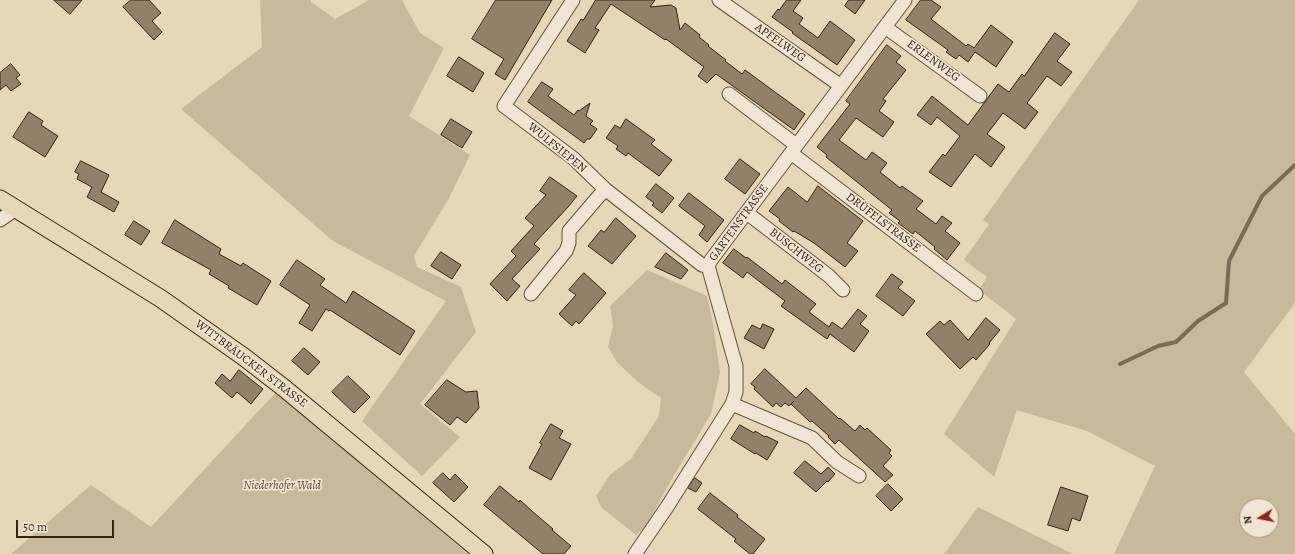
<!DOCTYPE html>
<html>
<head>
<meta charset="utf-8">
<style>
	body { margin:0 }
	#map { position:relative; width:1295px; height:554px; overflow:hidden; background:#e7d7b9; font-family:Alegreya,serif }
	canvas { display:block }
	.north { position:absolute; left:1239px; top:498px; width:40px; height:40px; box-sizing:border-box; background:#efe5d2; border:1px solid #a59885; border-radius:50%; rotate:260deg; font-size:11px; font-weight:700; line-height:16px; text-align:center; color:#352411 }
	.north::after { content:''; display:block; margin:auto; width:14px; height:18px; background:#8f2418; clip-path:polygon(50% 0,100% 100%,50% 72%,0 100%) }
	.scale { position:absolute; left:16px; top:520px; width:98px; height:18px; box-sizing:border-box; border:2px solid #352411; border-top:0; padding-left:5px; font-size:12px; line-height:14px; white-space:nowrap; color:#352411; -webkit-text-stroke:3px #efe5d2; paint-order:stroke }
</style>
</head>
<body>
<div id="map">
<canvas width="1295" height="554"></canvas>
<div class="north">N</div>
<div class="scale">50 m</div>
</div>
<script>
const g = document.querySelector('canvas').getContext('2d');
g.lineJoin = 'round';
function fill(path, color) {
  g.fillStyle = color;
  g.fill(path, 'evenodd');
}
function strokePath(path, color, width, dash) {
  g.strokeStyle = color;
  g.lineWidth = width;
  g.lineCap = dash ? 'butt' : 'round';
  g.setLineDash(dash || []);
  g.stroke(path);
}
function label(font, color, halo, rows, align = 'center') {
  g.font = font + ' Alegreya,serif';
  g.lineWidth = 3.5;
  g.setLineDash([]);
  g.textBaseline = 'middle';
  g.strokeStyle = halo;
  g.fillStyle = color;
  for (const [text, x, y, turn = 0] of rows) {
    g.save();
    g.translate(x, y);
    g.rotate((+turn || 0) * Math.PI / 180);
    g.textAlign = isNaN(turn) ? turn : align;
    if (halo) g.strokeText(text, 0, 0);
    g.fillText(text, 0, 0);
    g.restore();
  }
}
fill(new Path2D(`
	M 260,0 L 311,0 L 311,2 L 335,19 L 369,0 L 402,0 L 420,33 L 444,48 L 409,116 L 470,155 L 448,200 L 414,256 L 417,267 L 461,287 L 476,332 L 420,404 L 460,437 L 422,476 L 362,421 L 446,301 L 333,241 L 181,109 L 262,47 Z
	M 1139,0 L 1295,0 L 1295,303 L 1244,372 L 1295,434 L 1295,554 L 1114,554 L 1155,466 L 1087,431 L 1017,410 L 994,477 L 944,434 L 1016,319 L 979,290 L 987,277 L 964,260 L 989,224 L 983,220 ZM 1247,506 L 1271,506 L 1271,530 L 1247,530 Z
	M 647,270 L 707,296 L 713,324 L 720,372 L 711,414 L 670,482 L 647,525 L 636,535 L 602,508 L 596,496 L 610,475 L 631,459 L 659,416 L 661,398 L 638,382 L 617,362 L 608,347 L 613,326 L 610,306 Z
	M 276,392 L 468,554 L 11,554 L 91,485 L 151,527 Z
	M 978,507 L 1073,554 L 944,554 Z`), '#c9b99c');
strokePath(new Path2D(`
	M 1120,364 L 1158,346 L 1176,342 L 1198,321 L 1226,303 L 1229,261 L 1262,196 L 1295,165`), '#7b6b54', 4);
const building = new Path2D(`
	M 54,0 L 82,0 L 70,14 Z
	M 131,0 L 149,0 L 161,13 L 152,21 L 162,32 L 154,40 L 123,7 Z
	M 496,0 L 552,0 L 505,80 L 495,74 L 504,59 L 472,39 Z
	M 596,0 L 655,0 L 650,7 L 671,5 L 676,8 L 680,30 L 685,23 L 700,35 L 699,37 L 709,45 L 708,46 L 726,60 L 725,61 L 742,74 L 745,70 L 805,114 L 794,130 L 716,74 L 707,83 L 698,76 L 704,67 L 666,39 L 665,40 L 611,4 L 595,28 L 599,30 L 585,53 L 567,41 L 581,19 L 583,20 Z
	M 787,0 L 801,0 L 793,11 L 803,18 L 799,24 L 818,38 L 830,21 L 855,40 L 837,65 L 792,33 L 793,32 L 772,17 L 778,9 L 779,10 Z
	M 849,0 L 865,0 L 855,14 L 845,6 Z
	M 921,0 L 931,0 L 941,7 L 931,19 L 966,46 L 968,44 L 974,48 L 991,25 L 1013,42 L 996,67 L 975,52 L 968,62 L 959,55 L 956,59 L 946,52 L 948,50 L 906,20 Z
	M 1055,33 L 1070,44 L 1057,61 L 1072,72 L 1061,86 L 1047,76 L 1027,103 L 1038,112 L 1025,129 L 1003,113 L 987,134 L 1005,147 L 991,167 L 975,154 L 951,187 L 929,172 L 943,154 L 945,156 L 960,136 L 937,117 L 931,125 L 917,115 L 932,96 L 968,125 L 998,84 L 1009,92 L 1022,74 L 1024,76 Z
	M 887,45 L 901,56 L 896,62 L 906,70 L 883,99 L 886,101 L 879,111 L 894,122 L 883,137 L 856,118 L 839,140 L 866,160 L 872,152 L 887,163 L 880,172 L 900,188 L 902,186 L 923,201 L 916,209 L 936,224 L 942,216 L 952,223 L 945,231 L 960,243 L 947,260 L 934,249 L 935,247 L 915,231 L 913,234 L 898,223 L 900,221 L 889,213 L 892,210 L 826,157 L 827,155 L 817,147 L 850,104 L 846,101 Z
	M 459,57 L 484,73 L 473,92 L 447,76 Z
	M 11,64 L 20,75 L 16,78 L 21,84 L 11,91 L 6,85 L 0,90 L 0,73 Z
	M 542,82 L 553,89 L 548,96 L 574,115 L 578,110 L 579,111 L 590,103 L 586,116 L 593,121 L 590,124 L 597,129 L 590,139 L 587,139 L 584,143 L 528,102 Z
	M 29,112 L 43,121 L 41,125 L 58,136 L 45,157 L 13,137 Z
	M 451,119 L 472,132 L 462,148 L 441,135 Z
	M 626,119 L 655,140 L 651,144 L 672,160 L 659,176 L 628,153 L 626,156 L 616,149 L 618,146 L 606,138 L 615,125 L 620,128 Z
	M 740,159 L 760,174 L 745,194 L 725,179 Z
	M 81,161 L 109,175 L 101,192 L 119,202 L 114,212 L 87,197 L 92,187 L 77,179 L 79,174 L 75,172 Z
	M 550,177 L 577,196 L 568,207 L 534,244 L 540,249 L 512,279 L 520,286 L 507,301 L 490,284 L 516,256 L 511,251 L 534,226 L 525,218 L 546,195 L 540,191 Z
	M 656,184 L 674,198 L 662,213 L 652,205 L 654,203 L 646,197 Z
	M 818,186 L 863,221 L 847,243 L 858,251 L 845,267 L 814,243 L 794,231 L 793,232 L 779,221 L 780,219 L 769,211 L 788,187 L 807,202 Z
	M 689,193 L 724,220 L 707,242 L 699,235 L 705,226 L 679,206 Z
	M 616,218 L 636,236 L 612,264 L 588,246 L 601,230 L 604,232 Z
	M 175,220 L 221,249 L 219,254 L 241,266 L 243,263 L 271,281 L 257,305 L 228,288 L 229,286 L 209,274 L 211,270 L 162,243 Z
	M 134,221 L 150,231 L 141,245 L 125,235 Z
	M 734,249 L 746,258 L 747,257 L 782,284 L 785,280 L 816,304 L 809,312 L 829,327 L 832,322 L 842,329 L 858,309 L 867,316 L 860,324 L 869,331 L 854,352 L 830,334 L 827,339 L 781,306 L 785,301 L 747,272 L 743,278 L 723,263 Z
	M 441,252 L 461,265 L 452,279 L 431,266 Z
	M 666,253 L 688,270 L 681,279 L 655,267 Z
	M 297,260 L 325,279 L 320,285 L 346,303 L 353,291 L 415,331 L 400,355 L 330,310 L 329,311 L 326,309 L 312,331 L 299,323 L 310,305 L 280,285 Z
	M 584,273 L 606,293 L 579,324 L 576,321 L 572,326 L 559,314 L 576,295 L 569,290 Z
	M 892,274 L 903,282 L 898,288 L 915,301 L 903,316 L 876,296 Z
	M 986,318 L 1000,330 L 989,343 L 990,344 L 976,360 L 973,357 L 960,369 L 926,334 L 940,321 L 944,325 L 950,320 L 968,340 Z
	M 763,324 L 774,329 L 764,349 L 744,338 L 752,325 L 760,329 Z
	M 304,348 L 320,362 L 308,375 L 292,361 Z
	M 765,369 L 796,398 L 806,388 L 839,419 L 840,418 L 855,431 L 860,425 L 865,430 L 867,428 L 891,450 L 889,453 L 892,456 L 883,466 L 893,475 L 885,482 L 839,440 L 835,444 L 828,437 L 829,436 L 812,421 L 810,422 L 791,404 L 794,401 L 789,406 L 785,403 L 781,407 L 776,403 L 773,407 L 754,389 L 755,387 L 751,384 Z
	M 239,370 L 263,389 L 251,404 L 237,392 L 232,398 L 215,383 L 222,374 L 230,381 Z
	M 348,376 L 370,397 L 354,413 L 332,392 Z
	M 447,380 L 466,392 L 477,391 L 479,408 L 466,423 L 457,417 L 450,425 L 425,405 Z
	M 551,424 L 563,431 L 559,438 L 571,444 L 551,480 L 529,468 L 542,444 L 540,443 Z
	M 740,425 L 754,433 L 755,431 L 765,437 L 766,436 L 778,442 L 767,460 L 756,453 L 755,454 L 731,439 Z
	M 805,461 L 821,474 L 828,467 L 835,474 L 828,482 L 827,481 L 816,492 L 794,473 Z
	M 443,473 L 450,480 L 455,474 L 468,487 L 454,502 L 433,483 Z
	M 695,478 L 702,483 L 696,492 L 688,488 Z
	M 888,484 L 903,499 L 891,511 L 876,496 Z
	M 500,486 L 519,502 L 520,500 L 533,512 L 553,529 L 552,530 L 571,546 L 564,554 L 543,554 L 484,505 Z
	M 1061,487 L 1088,496 L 1080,521 L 1072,518 L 1068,531 L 1048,525 Z
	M 710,493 L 738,515 L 737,517 L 765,539 L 753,554 L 750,554 L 734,541 L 736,539 L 698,509 Z`);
fill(building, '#928168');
strokePath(building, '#352411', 1);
const minor = new Path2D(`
	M 573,0 L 504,106 L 573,158 L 605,189 L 702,265 L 708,266
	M 719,0 L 841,86
	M 885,27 L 980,96
	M 729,94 L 796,145
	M 791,153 L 976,294
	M 747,213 L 829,276 L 843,290
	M 0,220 L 16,209
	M 531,294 L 566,251 L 569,243 L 569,231 L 605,189
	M 732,404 L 812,438 L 837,462 L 859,476
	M 635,554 L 667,507 L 732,404 L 736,392 L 736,366 L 710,273 L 708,266 L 711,260 L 905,0`);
const major = new Path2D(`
	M 0,199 L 160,298 L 244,357 L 284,388 L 484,554`);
strokePath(minor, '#62513b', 15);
strokePath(major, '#352411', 19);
strokePath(minor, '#efe5d2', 13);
strokePath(major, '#e7d7b9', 17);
label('12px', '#352411', '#efe5d2', [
	["APFELWEG",780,43,35],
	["ERLENWEG",933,61,36],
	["WULFSIEPEN",557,148,39],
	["GARTENSTRASSE",739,223,-54],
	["DRÜFELSTRASSE",883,223,37],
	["BUSCHWEG",796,251,38],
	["WITTBRÄUCKER STRASSE",251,364,37]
]);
label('italic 12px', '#5a4934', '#efe5d2', [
	["Niederhofer Wald",282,486]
]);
</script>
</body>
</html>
